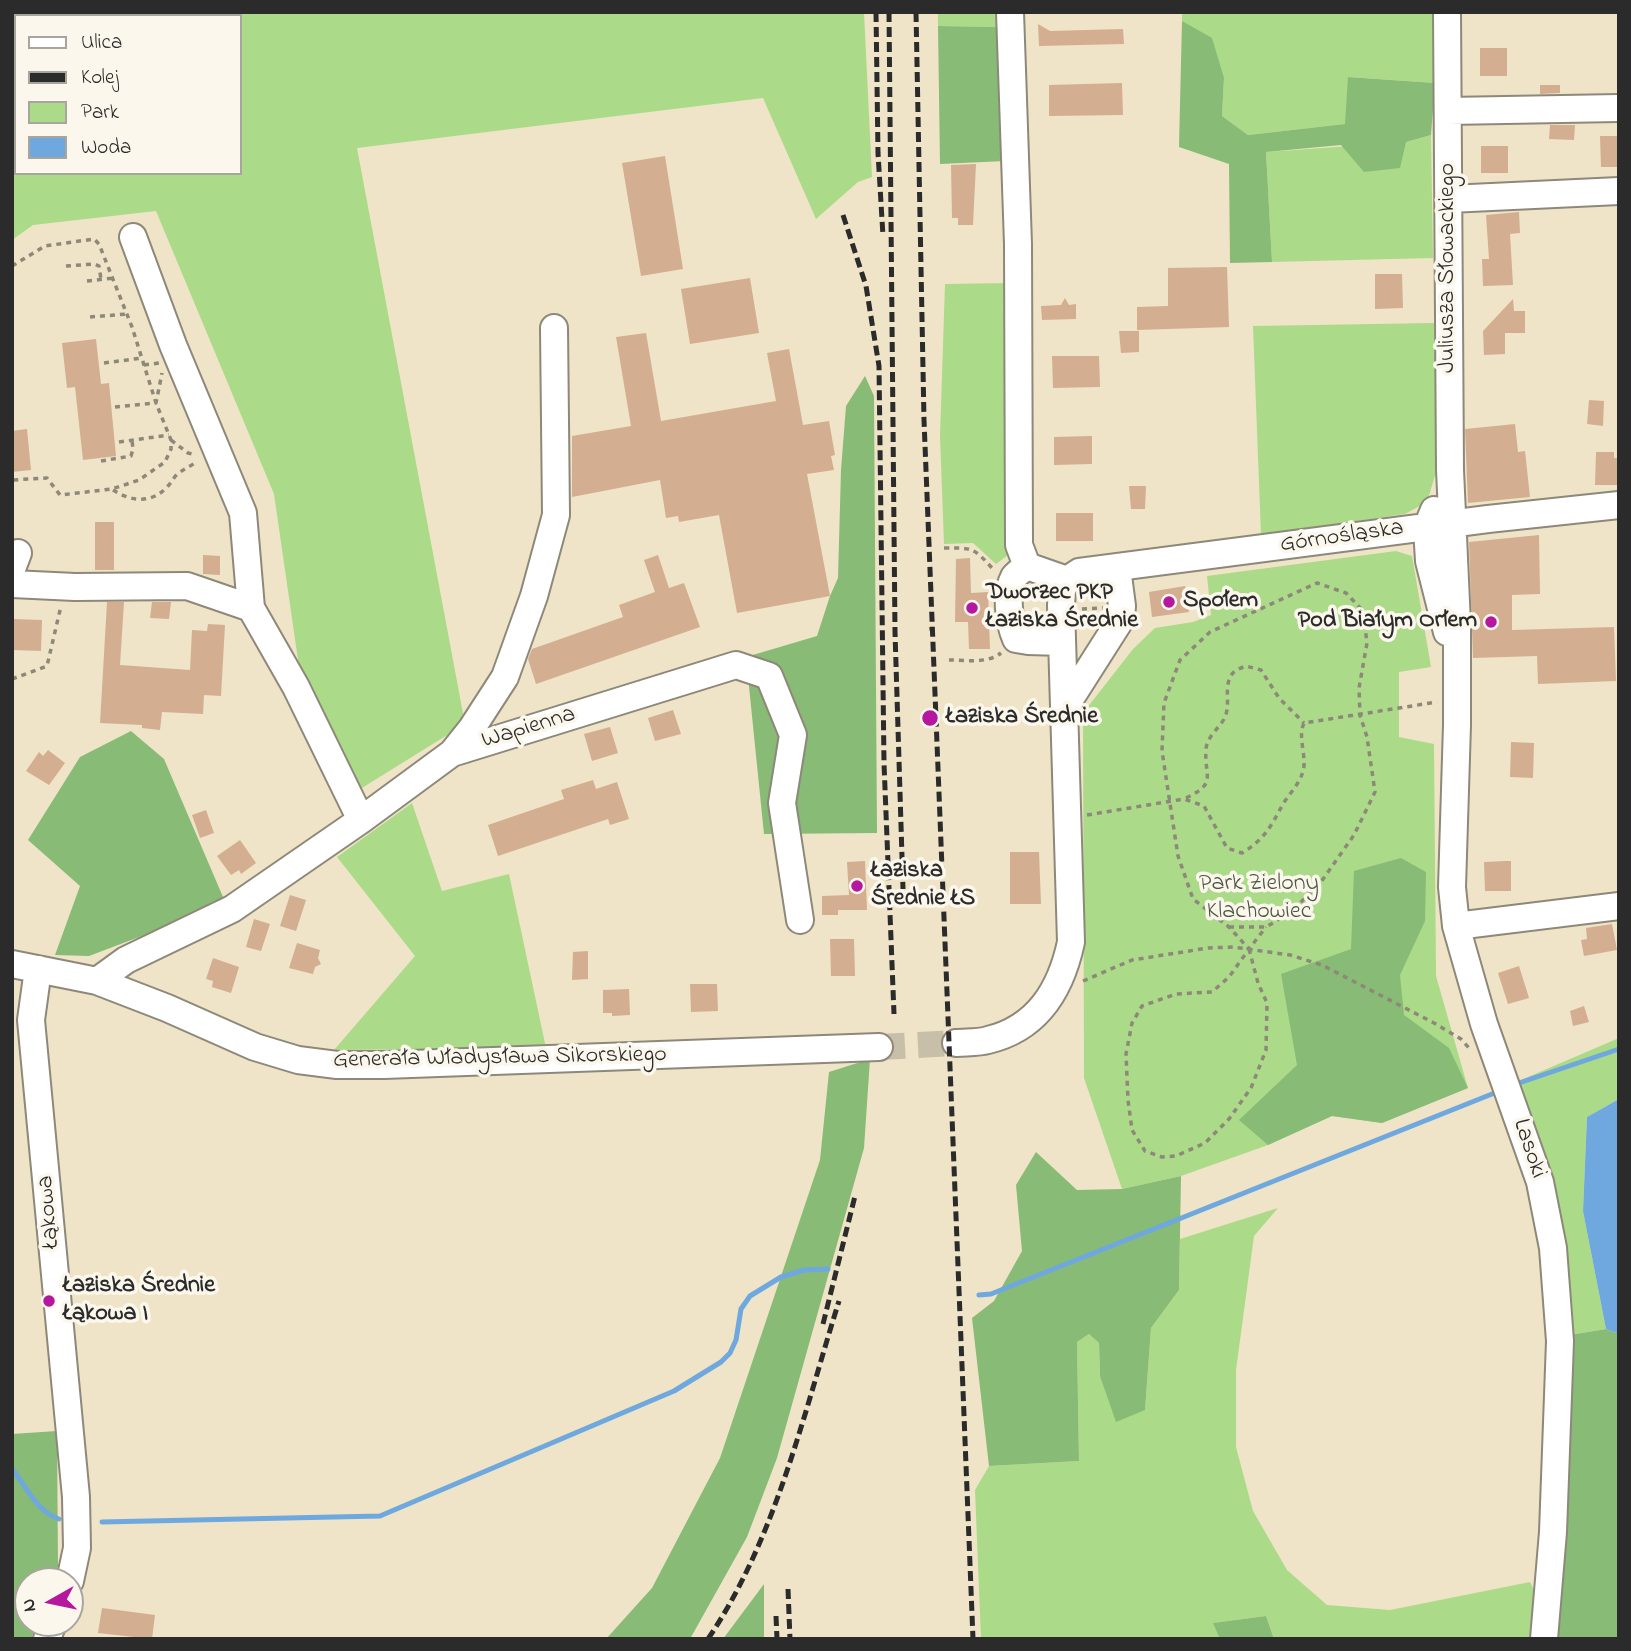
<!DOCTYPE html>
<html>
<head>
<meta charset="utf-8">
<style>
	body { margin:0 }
	#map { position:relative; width:1631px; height:1651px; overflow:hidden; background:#efe4c7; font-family:"Indie Flower",sans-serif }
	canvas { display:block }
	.frame { position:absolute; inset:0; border:14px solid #2b2b2b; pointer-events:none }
	.legend { position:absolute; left:14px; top:14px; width:228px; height:161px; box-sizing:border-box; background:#fbf7ec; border:2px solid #a8a59f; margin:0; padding:9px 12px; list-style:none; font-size:21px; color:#2b2b2b }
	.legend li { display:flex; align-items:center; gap:14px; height:35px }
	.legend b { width:35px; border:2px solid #a8a59f }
	.north { position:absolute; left:14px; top:1567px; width:70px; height:70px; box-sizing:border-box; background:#fbf7ec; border:2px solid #a8a59f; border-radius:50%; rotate:261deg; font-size:19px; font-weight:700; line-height:28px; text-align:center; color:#2b2b2b }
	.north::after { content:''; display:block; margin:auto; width:24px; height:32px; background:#b5179e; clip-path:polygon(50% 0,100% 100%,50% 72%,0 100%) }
</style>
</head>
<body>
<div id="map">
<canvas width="1631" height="1651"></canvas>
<div class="frame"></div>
<ul class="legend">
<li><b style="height:9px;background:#fff"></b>Ulica</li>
<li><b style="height:9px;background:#2b2b2b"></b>Kolej</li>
<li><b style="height:19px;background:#abdb89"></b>Park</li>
<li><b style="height:19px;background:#6ea8de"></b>Woda</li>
</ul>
<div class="north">N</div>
</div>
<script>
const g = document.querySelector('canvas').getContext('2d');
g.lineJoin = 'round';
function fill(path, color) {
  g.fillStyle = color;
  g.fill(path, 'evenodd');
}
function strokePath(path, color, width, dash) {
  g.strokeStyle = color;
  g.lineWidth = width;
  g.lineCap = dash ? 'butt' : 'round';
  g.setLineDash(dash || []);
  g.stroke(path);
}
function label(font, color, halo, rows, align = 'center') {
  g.font = font + ' "Indie Flower",sans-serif';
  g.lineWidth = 7;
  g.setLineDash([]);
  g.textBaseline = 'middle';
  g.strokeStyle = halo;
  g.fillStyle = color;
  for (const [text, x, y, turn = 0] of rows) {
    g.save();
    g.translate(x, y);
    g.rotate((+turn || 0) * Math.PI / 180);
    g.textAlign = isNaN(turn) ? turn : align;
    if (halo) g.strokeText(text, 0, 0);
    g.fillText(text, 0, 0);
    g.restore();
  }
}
fill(new Path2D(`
	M 12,12 L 864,12 L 872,177 L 858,182 L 816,219 L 763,98 L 357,148 L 465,724 L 349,796 L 298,660 L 274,494 L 156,211 L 33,225 L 12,240 ZM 16,16 L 240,16 L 240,173 L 16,173 Z
	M 938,12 L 999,12 L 999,27 L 938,26 Z
	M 1182,12 L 1436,12 L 1435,83 L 1349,77 L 1346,124 L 1248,135 L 1222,116 L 1224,78 L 1182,21 Z
	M 1431,135 L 1433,258 L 1272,262 L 1266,152 L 1406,142 Z
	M 1012,283 L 1012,552 L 996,564 L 973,543 L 944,544 L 940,436 L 945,284 Z
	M 1434,323 L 1438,466 L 1427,502 L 1405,514 L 1261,535 L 1253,326 Z
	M 1396,551 L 1412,556 L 1431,667 L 1399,672 L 1399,737 L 1434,744 L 1436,976 L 1468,1088 L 1382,1123 L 1332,1116 L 1268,1145 L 1181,1176 L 1122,1189 L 1084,1078 L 1083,713 L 1133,649 L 1155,628 L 1193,622 L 1211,615 L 1207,576 Z
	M 412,803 L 442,891 L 509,874 L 546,1048 L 334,1050 L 415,956 L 337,857 Z
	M 1619,1038 L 1619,1099 L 1587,1117 L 1583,1211 L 1606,1329 L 1564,1336 L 1514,1083 Z
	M 1278,1208 L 1254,1236 L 1236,1370 L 1236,1447 L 1253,1511 L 1287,1570 L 1327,1605 L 1390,1610 L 1530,1582 L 1535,1592 L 1531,1639 L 1274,1639 L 1266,1616 L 1214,1623 L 1220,1639 L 981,1639 L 975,1490 L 989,1466 L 1079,1461 L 1077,1342 L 1089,1334 L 1099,1343 L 1100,1376 L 1145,1410 L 1151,1328 L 1179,1290 L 1180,1239 Z`), '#abdb89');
fill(new Path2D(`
	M 1182,21 L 1212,38 L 1224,78 L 1222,116 L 1248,135 L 1345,124 L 1348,77 L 1435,83 L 1431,135 L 1406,142 L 1400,168 L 1364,172 L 1341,145 L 1266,152 L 1272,262 L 1230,263 L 1229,164 L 1179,147 Z
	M 938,26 L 999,27 L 1005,161 L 940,164 Z
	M 865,376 L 874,396 L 877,833 L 764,834 L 746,657 L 817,636 L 830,596 L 838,578 L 841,470 L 846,406 Z
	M 131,731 L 164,759 L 226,904 L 89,956 L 55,955 L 80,886 L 28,840 L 80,757 Z
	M 1401,858 L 1426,872 L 1425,921 L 1400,975 L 1404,1015 L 1449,1048 L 1468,1088 L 1382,1123 L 1332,1116 L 1268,1145 L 1239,1120 L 1297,1065 L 1281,974 L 1351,949 L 1354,871 Z
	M 870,1059 L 864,1148 L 777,1458 L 747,1537 L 690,1639 L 606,1639 L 652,1588 L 720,1458 L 820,1160 L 829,1072 Z
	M 1036,1152 L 1077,1190 L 1122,1189 L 1181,1176 L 1179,1290 L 1151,1328 L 1145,1410 L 1116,1422 L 1100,1376 L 1099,1343 L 1089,1334 L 1077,1342 L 1079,1461 L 989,1466 L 972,1318 L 994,1301 L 1022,1251 L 1016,1185 Z
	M 1606,1329 L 1619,1334 L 1619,1639 L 1554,1639 L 1564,1336 Z
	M 57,1431 L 58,1566 L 52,1581 L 28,1581 L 28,1623 L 37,1623 L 31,1639 L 12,1639 L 12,1434 Z
	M 764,1584 L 764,1639 L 723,1639 Z
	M 1266,1616 L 1274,1639 L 1220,1639 L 1213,1623 Z`), '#88bb75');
fill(new Path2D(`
	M 1619,1099 L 1619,1334 L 1606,1329 L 1583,1211 L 1587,1117 Z`), '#6ea8de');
strokePath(new Path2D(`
	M 1519,1083 L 1619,1049
	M 979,1295 L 991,1294 L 1492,1094
	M 12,1469 C 27,1487 36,1511 59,1519
	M 102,1522 L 380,1516 L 674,1391 L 721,1362 L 730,1353 L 736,1340 L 741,1309 L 750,1296 L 781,1277 L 804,1270 L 828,1269`), '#6ea8de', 5);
fill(new Path2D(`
	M 1038,24 L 1050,31 L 1123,29 L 1124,44 L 1039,46 Z
	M 1480,48 L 1507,48 L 1507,76 L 1480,76 Z
	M 1122,83 L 1123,115 L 1049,116 L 1049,85 Z
	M 1540,85 L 1560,85 L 1560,93 L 1540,94 Z
	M 1550,125 L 1575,125 L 1574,140 L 1549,139 Z
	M 1600,136 L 1618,136 L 1619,167 L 1601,167 Z
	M 1481,146 L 1508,146 L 1508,173 L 1481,173 Z
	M 665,156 L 683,269 L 641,276 L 622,163 Z
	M 976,164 L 973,225 L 958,225 L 958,218 L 952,218 L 951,165 Z
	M 1519,212 L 1520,233 L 1510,234 L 1513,285 L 1483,286 L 1482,259 L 1489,259 L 1486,215 Z
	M 1227,267 L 1229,327 L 1137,330 L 1137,307 L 1168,306 L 1168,268 Z
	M 1375,274 L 1402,274 L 1403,308 L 1375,309 Z
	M 750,278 L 759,333 L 690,344 L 681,289 Z
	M 1065,298 L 1069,305 L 1076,304 L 1076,319 L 1042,320 L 1041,306 L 1061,305 Z
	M 1513,299 L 1514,311 L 1525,311 L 1525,333 L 1505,333 L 1505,354 L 1484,355 L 1483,331 Z
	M 1119,331 L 1139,331 L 1139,352 L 1121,353 Z
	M 646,333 L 661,421 L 776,401 L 767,353 L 789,349 L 803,425 L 829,421 L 835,455 L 831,456 L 834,470 L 807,474 L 830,596 L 737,613 L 719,515 L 679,522 L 678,516 L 666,518 L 660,480 L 572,497 L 572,436 L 631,426 L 616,337 Z
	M 96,339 L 101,384 L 109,383 L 116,456 L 83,460 L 75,387 L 67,388 L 62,343 Z
	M 1052,356 L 1099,356 L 1100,387 L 1053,388 Z
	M 1589,400 L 1604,401 L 1603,426 L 1587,424 Z
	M 1515,424 L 1518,452 L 1525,451 L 1530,497 L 1468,503 L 1465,429 Z
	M 27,429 L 31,470 L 12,472 L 12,431 Z
	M 1092,436 L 1092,464 L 1054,465 L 1054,437 Z
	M 1596,452 L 1614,452 L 1614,458 L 1619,458 L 1619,485 L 1595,485 Z
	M 1129,486 L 1146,486 L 1145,509 L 1131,509 Z
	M 1056,513 L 1093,513 L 1093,541 L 1056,541 Z
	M 95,522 L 114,522 L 114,570 L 95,570 Z
	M 1539,535 L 1540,594 L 1512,595 L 1512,630 L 1614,627 L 1616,681 L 1538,684 L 1537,656 L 1473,658 L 1469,542 Z
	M 203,555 L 220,556 L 220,575 L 203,574 Z
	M 658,555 L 669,588 L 684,583 L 700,627 L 536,684 L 528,659 L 532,649 L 623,617 L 619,605 L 655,592 L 644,560 Z
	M 970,558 L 971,593 L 988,592 L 990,649 L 969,649 L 968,622 L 955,622 L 956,559 Z
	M 1185,586 L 1189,612 L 1152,617 L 1149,592 Z
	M 107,602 L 124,602 L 120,665 L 190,670 L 192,630 L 207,631 L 208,624 L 225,625 L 221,696 L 204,695 L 203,714 L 162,712 L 160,730 L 142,728 L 142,725 L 100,723 Z
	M 152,602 L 171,602 L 169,619 L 150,618 Z
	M 12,619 L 42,620 L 41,651 L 12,650 Z
	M 673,710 L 681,734 L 655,741 L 648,718 Z
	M 610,727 L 618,753 L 592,761 L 584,734 Z
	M 1511,742 L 1534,743 L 1533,778 L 1510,777 Z
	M 48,750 L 65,763 L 49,785 L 26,771 L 39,752 L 43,756 Z
	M 593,780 L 596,789 L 617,782 L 629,819 L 610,825 L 608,819 L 498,856 L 488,825 L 564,799 L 561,790 Z
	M 206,810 L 214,833 L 200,838 L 192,815 Z
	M 240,840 L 256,863 L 241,874 L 239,870 L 231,875 L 217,856 Z
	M 1010,852 L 1039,852 L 1041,904 L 1010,904 Z
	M 865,861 L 867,910 L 838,910 L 838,915 L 822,915 L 822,896 L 849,895 L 847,862 Z
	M 1506,861 L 1511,861 L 1511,891 L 1485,891 L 1484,862 Z
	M 290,895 L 306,900 L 296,931 L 280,926 Z
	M 254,919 L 270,924 L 261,951 L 246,947 Z
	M 1612,924 L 1617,950 L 1584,956 L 1581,940 L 1587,939 L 1586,928 Z
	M 830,939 L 854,939 L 855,976 L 831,976 Z
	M 297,943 L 320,950 L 318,958 L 321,964 L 315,967 L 313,974 L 289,968 Z
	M 588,951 L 588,979 L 572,980 L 573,952 Z
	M 213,958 L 239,967 L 231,993 L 212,987 L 213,981 L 206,979 Z
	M 1519,966 L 1529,998 L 1508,1004 L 1498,973 Z
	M 690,984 L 717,984 L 718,1011 L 691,1012 Z
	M 629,989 L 630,1015 L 612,1016 L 612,1013 L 603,1013 L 603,990 Z
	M 1584,1006 L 1589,1022 L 1573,1026 L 1570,1011 Z
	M 102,1608 L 155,1615 L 152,1639 L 98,1633 Z`), '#d4ae90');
strokePath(new Path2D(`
	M 879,1047 L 956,1043`), '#c8bfa8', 26, [26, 13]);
const minor = new Path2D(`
	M 1010,12 L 1018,244 L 1019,545 L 1027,566 L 1067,580
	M 1447,12 L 1450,470 L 1457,624 L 1457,725 L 1452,887 L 1456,926 L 1484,1024 L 1540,1182 L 1553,1248 L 1560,1341 L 1553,1532 L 1544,1639
	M 1448,111 L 1619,108
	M 1449,199 L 1619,191
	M 133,237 L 173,345 L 243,513 L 251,608
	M 1434,510 L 1427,527 L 1429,561 L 1447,632
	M 1027,566 C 1023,569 1017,573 1014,577 C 1005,594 1009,623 1016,639 L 1028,641 L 1062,642
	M 12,569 L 18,553
	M 1067,580 L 1079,572 L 1488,519 L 1619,505
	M 12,584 L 75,587 L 187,586 L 251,608 L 296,687 L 361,820
	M 1065,707 L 1121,619 L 1122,606 L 1117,568
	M 452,753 L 472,728 L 505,677 L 534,596 L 556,515 L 554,328
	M 1456,926 L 1619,906
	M 12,964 L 97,981 L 167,1008 L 255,1047 L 298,1060 L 337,1065 L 384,1065 L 879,1047
	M 38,969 L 31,1020 L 76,1497 L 77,1548 L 70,1581
	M 97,981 L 126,960 L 232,909 L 361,820 L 452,753 L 736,665 L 769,676 L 793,735 L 782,803 L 800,920
	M 956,1043 C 966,1042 978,1043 988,1040 C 1038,1028 1061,989 1071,942 L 1061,605 L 1062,590 L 1067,580
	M 47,1639 L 53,1623`);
strokePath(minor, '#8d8879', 30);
strokePath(new Path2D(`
	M 12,266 L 45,246 L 94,239 L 99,244 L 132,327 L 156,403 L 171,440 L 171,449 L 165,462 L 139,480 L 112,489 L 60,495 L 47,478 L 12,480
	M 66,266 L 94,264 L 99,266 L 101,279
	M 87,281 L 114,278
	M 90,317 L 127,314
	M 104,363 L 142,358
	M 144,365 L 159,363
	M 115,407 L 156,403 L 162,373
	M 171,440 L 188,453 L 196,455
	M 119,442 L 169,435
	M 101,461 L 131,456 L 133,449 L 132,440
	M 113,490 C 132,502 152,504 168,486 C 172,482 174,476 179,473 C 185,468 192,466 197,461
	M 944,548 C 973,548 973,547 993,569
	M 1082,609 L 1103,608
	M 929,629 L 937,628
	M 949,660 C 966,660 987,664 1001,653
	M 12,679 L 47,666 L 61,606
	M 1186,798 C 1218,783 1204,777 1206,750 C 1206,737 1220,728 1225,717 C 1231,703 1223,687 1232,674 C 1235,670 1241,668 1246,666 L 1261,670 L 1279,698 L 1304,723
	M 1087,815 L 1184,799 L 1204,806 L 1227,848 L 1242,853 C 1265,839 1271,826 1283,804 C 1291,791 1302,782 1304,766 C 1305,752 1298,735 1304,723 L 1437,702
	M 1229,927 L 1266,927 L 1291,912 L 1321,882 L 1354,835 L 1375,792 L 1367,737 L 1360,715 L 1359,688 L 1367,643 L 1363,611 L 1346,593 L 1317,583 L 1210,632 L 1180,660 L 1164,703 L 1162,751 L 1178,856 L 1193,899 L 1229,927 L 1249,949 L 1266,927
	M 1249,949 L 1258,983 L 1267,1003 L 1266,1050 L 1251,1088 L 1229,1119 L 1205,1143 L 1176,1156 L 1162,1157 L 1145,1151 L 1132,1130 L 1128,1100 L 1126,1054 L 1132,1023 L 1142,1006 L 1176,994 L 1212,992 L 1229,977 Z
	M 1083,981 L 1132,960 L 1208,948 L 1233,947 L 1290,955 L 1322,965 L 1434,1023 L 1461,1039 L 1469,1048`), '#8d8879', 3.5, [5, 5]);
strokePath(minor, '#fff', 26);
strokePath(new Path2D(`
	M 876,12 L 878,153 L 883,236
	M 889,12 L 895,632 L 903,889
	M 916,12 L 924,420 L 973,1639
	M 843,215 L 866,286 L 879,366 L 884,763 L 894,1014
	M 823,1324 L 855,1196
	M 788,1589 L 790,1639
	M 776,1616 L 777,1639
	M 708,1639 C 776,1538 803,1416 839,1301`), '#2b2b2b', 5, [10, 5]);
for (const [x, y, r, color] of [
	[1169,602,7,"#b5179e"],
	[972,608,7,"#b5179e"],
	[1491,622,7,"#b5179e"],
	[930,718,9,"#b5179e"],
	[857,886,7,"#b5179e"],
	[49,1301,7,"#b5179e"]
]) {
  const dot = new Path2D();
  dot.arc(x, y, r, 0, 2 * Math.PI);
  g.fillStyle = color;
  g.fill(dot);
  strokePath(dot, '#fbf7ec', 2.5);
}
label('24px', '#2b2b2b', '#fbf7ec', [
	["Juliusza Słowackiego",1449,268,-90],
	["Górnośląska",1342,538,-8],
	["Wapienna",529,729,-17],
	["Generała Władysława Sikorskiego",500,1059,-1],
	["Lasoki",1528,1149,71],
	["Łąkowa",50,1212,-95]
]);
label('bold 24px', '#2b2b2b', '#fbf7ec', [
	["Dworzec PKP",986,594],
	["Łaziska Średnie",986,622],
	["Społem",1183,602],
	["Pod Białym Orłem",1477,622,"right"],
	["Łaziska Średnie",946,718],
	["Łaziska",871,872],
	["Średnie ŁS",871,900],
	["Łaziska Średnie",63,1287],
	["Łąkowa I",63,1315]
], 'left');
label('24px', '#4b5742', '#fbf7ec', [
	["Park Zielony",1259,885],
	["Klachowiec",1259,913]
]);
</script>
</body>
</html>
